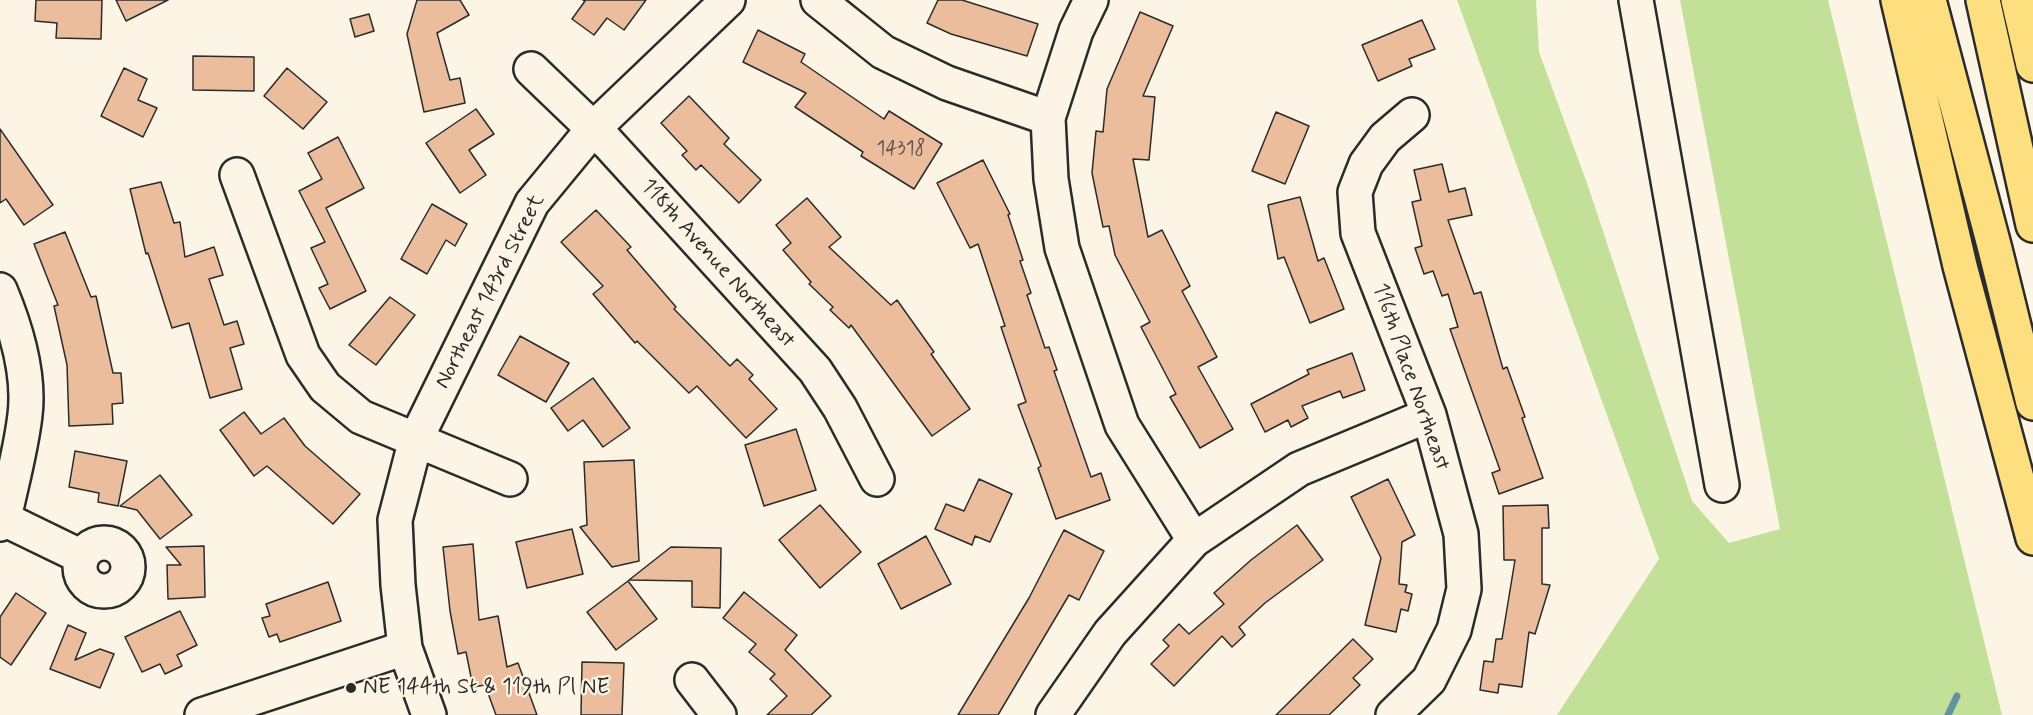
<!DOCTYPE html>
<html>
<head>
<meta charset="utf-8">
<style>
	body { margin:0 }
	canvas { display:block; background:#fcf5e5 }
</style>
</head>
<body>
<canvas width="2033" height="715"></canvas>
<script>
const g = document.querySelector('canvas').getContext('2d');
g.lineJoin = 'round';
function fill(path, color) {
  g.fillStyle = color;
  g.fill(path, 'evenodd');
}
function strokePath(path, color, width, dash) {
  g.strokeStyle = color;
  g.lineWidth = width;
  g.lineCap = dash ? 'butt' : 'round';
  g.setLineDash(dash || []);
  g.stroke(path);
}
function label(font, color, halo, rows, align = 'center') {
  g.font = font + ' Mynerve,sans-serif';
  g.lineWidth = 4.5;
  g.setLineDash([]);
  g.textBaseline = 'middle';
  g.strokeStyle = halo;
  g.fillStyle = color;
  for (const [text, x, y, turn = 0] of rows) {
    g.save();
    g.translate(x, y);
    g.rotate((+turn || 0) * Math.PI / 180);
    g.textAlign = isNaN(turn) ? turn : align;
    if (halo) g.strokeText(text, 0, 0);
    g.fillText(text, 0, 0);
    g.restore();
  }
}
fill(new Path2D(`
	M 1457,0 L 1536,0 L 1539,52 L 1589,189 L 1692,501 L 1729,543 L 1780,529 L 1680,0 L 1828,0 L 2002,715 L 1557,715 L 1659,559 Z`), '#c2e098');
strokePath(new Path2D(`
	M 1948,715 L 1957,696`), '#65939d', 7);
const building = new Path2D(`
	M 36,0 L 102,0 L 101,39 L 56,38 L 57,23 L 35,21 Z
	M 116,0 L 168,0 L 126,21 Z
	M 417,0 L 460,0 L 469,15 L 437,33 L 450,80 L 460,78 L 465,103 L 424,112 L 407,34 Z
	M 583,0 L 646,0 L 624,30 L 607,18 L 594,35 L 572,19 L 585,1 Z
	M 938,0 L 962,0 L 1038,24 L 1027,56 L 951,34 L 927,23 Z
	M 1140,12 L 1173,26 L 1143,96 L 1155,97 L 1149,160 L 1133,159 L 1148,237 L 1162,230 L 1190,286 L 1182,291 L 1217,357 L 1198,367 L 1233,429 L 1200,448 L 1170,397 L 1176,394 L 1141,327 L 1150,322 L 1115,255 L 1109,226 L 1103,227 L 1092,173 L 1096,131 L 1103,132 L 1107,89 Z
	M 369,14 L 374,31 L 355,37 L 350,19 Z
	M 1422,20 L 1435,49 L 1409,59 L 1412,66 L 1378,81 L 1362,45 Z
	M 758,30 L 805,54 L 801,62 L 884,119 L 889,111 L 942,144 L 914,189 L 861,156 L 863,152 L 795,107 L 806,93 L 743,62 Z
	M 193,56 L 254,57 L 254,91 L 193,90 Z
	M 124,68 L 147,79 L 138,100 L 157,108 L 143,137 L 101,116 Z
	M 287,68 L 327,102 L 303,129 L 264,96 Z
	M 689,96 L 729,138 L 724,144 L 761,180 L 739,203 L 701,165 L 696,170 L 682,155 L 687,151 L 661,123 Z
	M 476,109 L 494,134 L 469,150 L 486,175 L 460,193 L 426,143 Z
	M 1276,112 L 1309,126 L 1285,184 L 1252,171 Z
	M 0,129 L 53,205 L 24,225 L 6,199 L 0,203 Z
	M 338,137 L 364,188 L 326,208 L 366,291 L 330,309 L 319,288 L 328,284 L 311,248 L 325,242 L 299,191 L 322,179 L 308,153 Z
	M 983,160 L 1010,214 L 1008,215 L 1023,260 L 1020,261 L 1031,293 L 1027,295 L 1045,348 L 1049,347 L 1057,370 L 1054,371 L 1091,477 L 1101,473 L 1110,500 L 1056,519 L 1038,468 L 1041,466 L 1018,405 L 1026,402 L 1001,327 L 1005,326 L 978,244 L 970,248 L 937,183 Z
	M 1442,164 L 1449,192 L 1465,188 L 1472,215 L 1448,220 L 1474,294 L 1481,292 L 1503,369 L 1507,367 L 1525,417 L 1522,418 L 1543,478 L 1499,494 L 1492,473 L 1500,470 L 1450,329 L 1458,327 L 1448,294 L 1442,296 L 1433,271 L 1424,274 L 1415,248 L 1422,246 L 1412,202 L 1421,200 L 1414,170 Z
	M 161,182 L 174,223 L 180,222 L 185,257 L 214,247 L 223,275 L 209,279 L 224,325 L 237,321 L 244,344 L 230,348 L 242,389 L 210,398 L 189,323 L 172,328 L 148,253 L 146,254 L 130,189 Z
	M 1300,197 L 1318,261 L 1324,258 L 1344,309 L 1310,323 L 1284,257 L 1278,259 L 1268,205 Z
	M 807,198 L 841,237 L 829,247 L 891,305 L 897,300 L 934,352 L 931,354 L 970,409 L 932,436 L 851,325 L 849,328 L 830,310 L 833,307 L 809,284 L 811,282 L 783,250 L 791,243 L 776,225 Z
	M 432,204 L 467,224 L 455,246 L 446,240 L 427,274 L 401,259 Z
	M 596,210 L 631,247 L 627,250 L 676,307 L 674,309 L 730,366 L 737,359 L 753,375 L 749,379 L 777,409 L 746,438 L 697,386 L 689,393 L 637,341 L 635,343 L 593,294 L 603,286 L 561,242 Z
	M 65,232 L 91,297 L 96,296 L 113,373 L 121,373 L 123,403 L 112,404 L 113,424 L 69,426 L 67,365 L 54,306 L 58,305 L 34,244 Z
	M 390,297 L 415,315 L 376,365 L 349,345 Z
	M 520,336 L 569,363 L 546,402 L 498,375 Z
	M 1352,353 L 1365,390 L 1343,398 L 1340,391 L 1302,406 L 1308,418 L 1291,427 L 1288,420 L 1265,432 L 1251,404 L 1309,374 L 1307,370 Z
	M 593,378 L 630,428 L 603,447 L 583,420 L 568,431 L 551,408 Z
	M 244,412 L 261,434 L 284,418 L 305,446 L 360,494 L 333,524 L 267,466 L 254,476 L 220,430 Z
	M 796,429 L 816,490 L 764,506 L 745,445 Z
	M 75,451 L 127,461 L 118,506 L 98,502 L 99,493 L 69,487 Z
	M 634,460 L 639,561 L 612,567 L 580,527 L 587,525 L 584,462 Z
	M 160,475 L 192,515 L 160,539 L 137,510 L 120,506 Z
	M 979,479 L 1012,494 L 990,542 L 975,536 L 972,545 L 935,529 L 946,504 L 964,511 Z
	M 1388,479 L 1415,535 L 1402,542 L 1399,584 L 1407,585 L 1405,592 L 1412,594 L 1408,611 L 1401,609 L 1396,632 L 1365,625 L 1381,558 L 1351,497 Z
	M 820,505 L 861,552 L 820,588 L 779,540 Z
	M 1548,505 L 1549,528 L 1542,528 L 1542,584 L 1550,585 L 1535,634 L 1529,632 L 1522,687 L 1499,684 L 1498,693 L 1480,690 L 1484,661 L 1493,662 L 1496,639 L 1502,639 L 1515,560 L 1504,560 L 1503,506 Z
	M 1297,525 L 1323,560 L 1265,603 L 1239,627 L 1245,635 L 1232,647 L 1222,636 L 1174,686 L 1151,664 L 1169,646 L 1163,640 L 1179,624 L 1189,634 L 1224,604 L 1214,593 L 1251,560 Z
	M 572,529 L 583,574 L 527,588 L 516,542 Z
	M 1064,530 L 1104,551 L 1079,600 L 1069,595 L 998,715 L 958,715 L 1029,598 Z
	M 926,536 L 951,584 L 901,609 L 878,564 Z
	M 473,544 L 479,620 L 498,616 L 507,667 L 518,663 L 537,715 L 496,715 L 485,685 L 473,687 L 466,652 L 458,654 L 450,611 L 443,547 Z
	M 204,546 L 205,597 L 168,599 L 167,565 L 181,565 L 166,547 Z
	M 671,547 L 721,548 L 720,608 L 692,607 L 692,581 L 629,580 Z
	M 628,581 L 657,619 L 616,650 L 587,612 Z
	M 328,582 L 341,621 L 280,642 L 277,634 L 269,637 L 262,618 L 270,616 L 266,604 Z
	M 744,592 L 797,635 L 785,650 L 831,696 L 811,715 L 767,715 L 787,696 L 770,679 L 775,674 L 749,652 L 756,644 L 723,618 Z
	M 16,593 L 46,613 L 11,665 L 0,657 L 0,617 Z
	M 180,611 L 197,645 L 177,655 L 182,666 L 165,674 L 160,664 L 142,672 L 125,637 Z
	M 68,625 L 86,633 L 75,660 L 100,649 L 114,654 L 100,688 L 50,669 Z
	M 1353,639 L 1373,659 L 1353,678 L 1360,685 L 1329,715 L 1276,715 Z
	M 582,662 L 624,663 L 622,715 L 581,715 Z`);
fill(building, '#ecbd9c');
strokePath(building, '#2b2b2b', 1.5);
const minor = new Path2D(`
	M 818,0 L 883,52 L 947,83 L 1048,118
	M 1091,0 L 1076,31 L 1048,118 L 1051,179 L 1062,248 L 1122,425 L 1194,540
	M 1636,0 L 1722,485
	M 531,69 L 608,143 L 815,370 L 840,408 L 877,479
	M 237,175 L 303,355 L 325,387 L 361,417 L 510,479
	M 0,290 C 16,328 30,373 25,415 C 21,450 11,485 4,519
	M 0,524 L 4,519 L 82,557
	M80 567a24 24 0 1 1 48 0a24 24 0 1 1-48 0Z
	M 692,680 L 719,715
	M 202,715 L 405,648
	M 429,715 L 405,648 L 398,585 L 395,520 L 416,439 L 532,203 L 593,129 L 728,0
	M 1053,715 L 1110,633 L 1194,540 L 1299,469 L 1429,415
	M 1393,715 L 1429,680 L 1454,630 L 1464,589 L 1461,534 L 1429,415 L 1358,233 L 1355,192 L 1366,164 L 1385,138 L 1412,115`);
const highway = new Path2D(`
	M 1898,0 L 1960,266 L 2033,538
	M 1929,0 L 1995,249 L 2033,403
	M 1983,0 L 2033,225
	M 2018,0 L 2033,65`);
strokePath(minor, '#2b2b2b', 38);
strokePath(highway, '#2b2b2b', 38);
strokePath(minor, '#fcf5e5', 33);
strokePath(highway, '#fddf80', 33);
for (const [x, y, r, color] of [
	[351,688,6,"#2b2b2b"]
]) {
  const dot = new Path2D();
  dot.arc(x, y, r, 0, 2 * Math.PI);
  g.fillStyle = color;
  g.fill(dot);
  strokePath(dot, '#fcf5e5', 2);
}
label('20px', '#5b5047', null, [
	["14318",901,150]
]);
label('22px', '#2b2b2b', '#fcf5e5', [
	["118th Avenue Northeast",717,264,48],
	["Northeast 143rd Street",491,292,-63],
	["116th Place Northeast",1410,377,71]
]);
label('22px', '#2b2b2b', '#fcf5e5', [
	["NE 144th St & 119th Pl NE",363,688]
], 'left');
</script>
</body>
</html>
